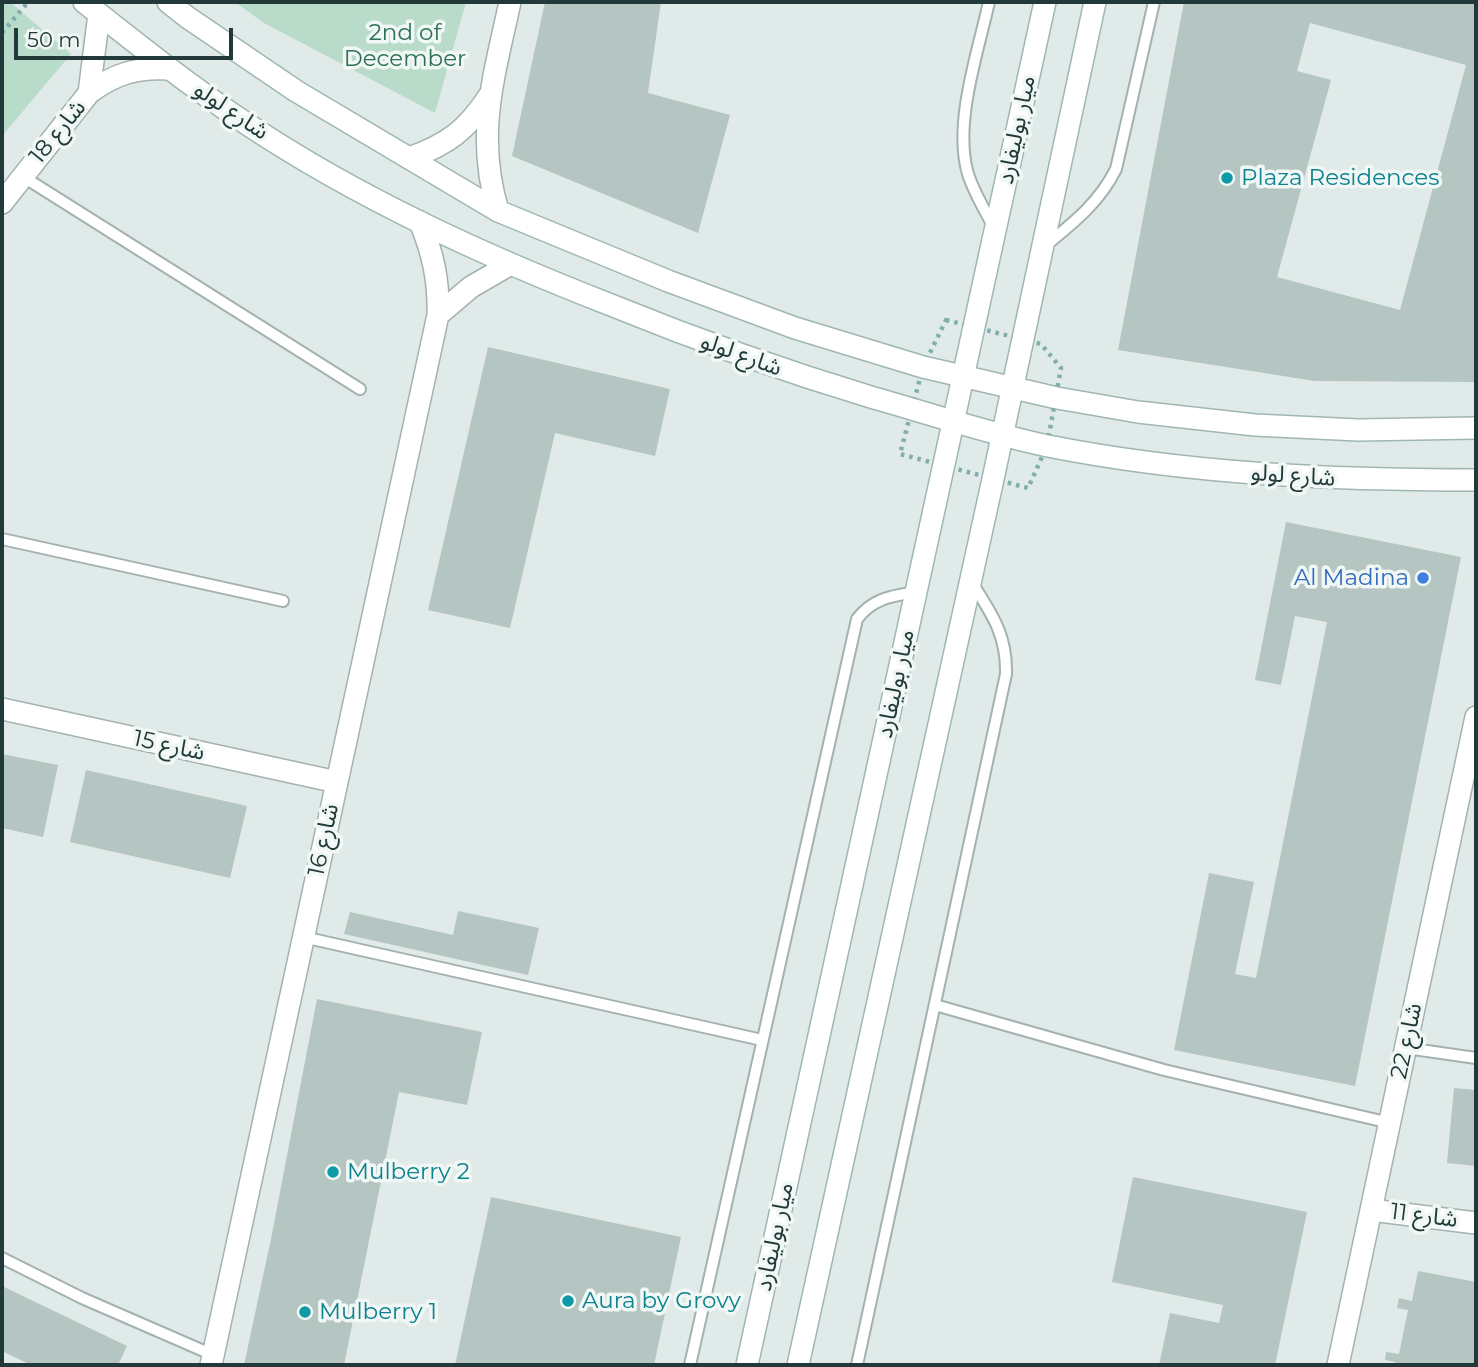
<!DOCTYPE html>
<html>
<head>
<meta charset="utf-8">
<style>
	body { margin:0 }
	#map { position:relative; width:1478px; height:1367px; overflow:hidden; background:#e0eae8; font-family:Montserrat,sans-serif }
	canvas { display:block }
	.frame { position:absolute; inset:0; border:4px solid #213a39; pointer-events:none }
	.scale { position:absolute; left:14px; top:28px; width:219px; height:32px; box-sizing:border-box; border:4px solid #213a39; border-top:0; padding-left:9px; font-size:21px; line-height:24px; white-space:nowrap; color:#213a39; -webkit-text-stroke:5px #f0f7f5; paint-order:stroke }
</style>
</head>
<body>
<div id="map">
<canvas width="1478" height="1367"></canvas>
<div class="frame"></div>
<div class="scale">50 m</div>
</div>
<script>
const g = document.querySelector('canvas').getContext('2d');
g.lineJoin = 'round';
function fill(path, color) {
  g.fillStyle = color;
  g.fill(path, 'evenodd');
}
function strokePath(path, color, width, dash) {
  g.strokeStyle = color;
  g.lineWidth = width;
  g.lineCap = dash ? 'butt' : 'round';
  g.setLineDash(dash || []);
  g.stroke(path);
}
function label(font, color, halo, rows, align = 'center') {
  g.font = font + ' Montserrat,"Noto Sans Arabic",sans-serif';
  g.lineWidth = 7;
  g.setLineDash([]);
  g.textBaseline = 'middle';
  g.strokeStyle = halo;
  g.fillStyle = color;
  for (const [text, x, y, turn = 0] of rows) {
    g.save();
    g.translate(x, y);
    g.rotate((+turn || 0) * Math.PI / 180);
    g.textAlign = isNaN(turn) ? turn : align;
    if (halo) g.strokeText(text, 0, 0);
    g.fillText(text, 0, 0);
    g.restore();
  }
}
fill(new Path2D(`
	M 2,2 L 10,2 L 71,54 L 2,136 Z
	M 235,2 L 466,2 L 435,113 L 264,23 Z`), '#b9dbca');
fill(new Path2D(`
	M 545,2 L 661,2 L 648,93 L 730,115 L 698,233 L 512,156 Z
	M 1184,2 L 1476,2 L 1476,382 L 1315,381 L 1118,350 ZM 1310,23 L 1466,65 L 1400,310 L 1277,277 L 1331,80 L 1297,71 Z
	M 488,347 L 670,389 L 655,456 L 555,433 L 510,628 L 428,610 Z
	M 1286,522 L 1461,557 L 1355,1086 L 1174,1050 L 1209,873 L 1254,882 L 1235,974 L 1256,978 L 1327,622 L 1295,616 L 1281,685 L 1255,680 Z
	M 2,754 L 58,765 L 43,837 L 2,828 Z
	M 86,770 L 247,806 L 230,878 L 70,842 Z
	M 458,911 L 539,928 L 528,975 L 344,934 L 350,912 L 453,935 Z
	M 317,999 L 482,1032 L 467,1105 L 399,1092 L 344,1365 L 244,1365 L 271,1239 Z
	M 1454,1088 L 1476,1090 L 1476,1166 L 1447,1163 Z
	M 1133,1177 L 1307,1212 L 1275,1365 L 1159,1365 L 1170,1313 L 1219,1323 L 1223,1305 L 1112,1282 Z
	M 491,1197 L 681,1237 L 654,1365 L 455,1365 Z
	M 1418,1271 L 1476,1282 L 1476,1365 L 1395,1365 L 1395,1362 L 1385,1360 L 1386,1352 L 1399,1354 L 1408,1310 L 1397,1308 L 1399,1298 L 1412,1301 Z
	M 2,1286 L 127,1346 L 118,1365 L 31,1365 L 2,1351 Z`), '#b5c5c2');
const lane = new Path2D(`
	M 989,2 C 978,52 953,124 968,174 C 974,193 985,210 994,228
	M 22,176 L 360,389
	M 1045,246 C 1073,223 1099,203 1116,169 L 1154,2
	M 2,539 L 283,601
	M 303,937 L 762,1040
	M 935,1005 L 1164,1070 L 1390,1123
	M 1406,1048 L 1476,1058
	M 2,1258 L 82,1298 L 213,1355
	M 690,1365 L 857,619 C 873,598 892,596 916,592
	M 857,1365 L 1006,674 C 1007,634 991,613 971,581`);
const street = new Path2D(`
	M 89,93 L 99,14
	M 409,158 C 447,145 467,130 489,96
	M 2,203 L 89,93 C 114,74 137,67 169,69
	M 498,211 C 475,134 494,77 510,2
	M 438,315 L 471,287 L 509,265
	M 2,709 L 337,782
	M 1371,1210 L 1476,1223
	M 211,1365 L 438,315 C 439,281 433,253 420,222
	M 1338,1365 L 1476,717`);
const secondary = new Path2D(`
	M 84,2 C 137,44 190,86 247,124 C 360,199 485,256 611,305 C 697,340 784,371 874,398 C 931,414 990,434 1048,446 C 1189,474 1333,480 1476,480
	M 168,2 L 187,17 L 296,91 L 498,211 L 668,281 L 795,328 L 923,367 L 1057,398 L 1138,412 L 1255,425 L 1358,430 L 1476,428
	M 747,1365 L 1045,2
	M 798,1365 L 993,479 L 1095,2`);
strokePath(lane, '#a3b2b0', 14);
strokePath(street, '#a3b2b0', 24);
strokePath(secondary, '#9fb6b3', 24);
strokePath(new Path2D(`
	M 2,33 L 28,2
	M 946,320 L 1041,344 L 1061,368 L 1047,446 L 1028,488 L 900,454 L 923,367 Z`), '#81adaa', 4.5, [3.5, 5]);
strokePath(lane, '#fff', 10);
strokePath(street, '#fff', 21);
strokePath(secondary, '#fff', 21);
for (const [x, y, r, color] of [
	[1227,178,7,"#0f9aa8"],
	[1423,578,7,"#3f7fe0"],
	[333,1172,7,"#0f9aa8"],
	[568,1301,7,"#0f9aa8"],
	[305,1312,7,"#0f9aa8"]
]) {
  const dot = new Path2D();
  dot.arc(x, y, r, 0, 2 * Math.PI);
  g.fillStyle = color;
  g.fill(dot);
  strokePath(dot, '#f0f7f5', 2.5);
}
label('23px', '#2c7056', '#f0f7f5', [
	["2nd of",405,33],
	["December",405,59]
]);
label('23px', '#213a39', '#f0f7f5', [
	["شارع لولو",231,111,34],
	["ميار بوليفارد",1017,130,-78],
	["شارع 18",58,132,-51],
	["شارع لولو",741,355,20],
	["شارع لولو",1293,476,4],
	["ميار بوليفارد",896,684,-78],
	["شارع 15",169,746,12],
	["شارع 16",324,840,-78],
	["شارع 22",1407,1041,-78],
	["شارع 11",1424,1216,7],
	["ميار بوليفارد",775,1237,-78]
]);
label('23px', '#0d838f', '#f0f7f5', [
	["Plaza Residences",1241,178],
	["Mulberry 2",347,1172],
	["Aura by Grovy",582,1301],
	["Mulberry 1",319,1312]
], 'left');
label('23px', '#366cbe', '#f0f7f5', [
	["Al Madina",1409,578]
], 'right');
</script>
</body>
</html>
